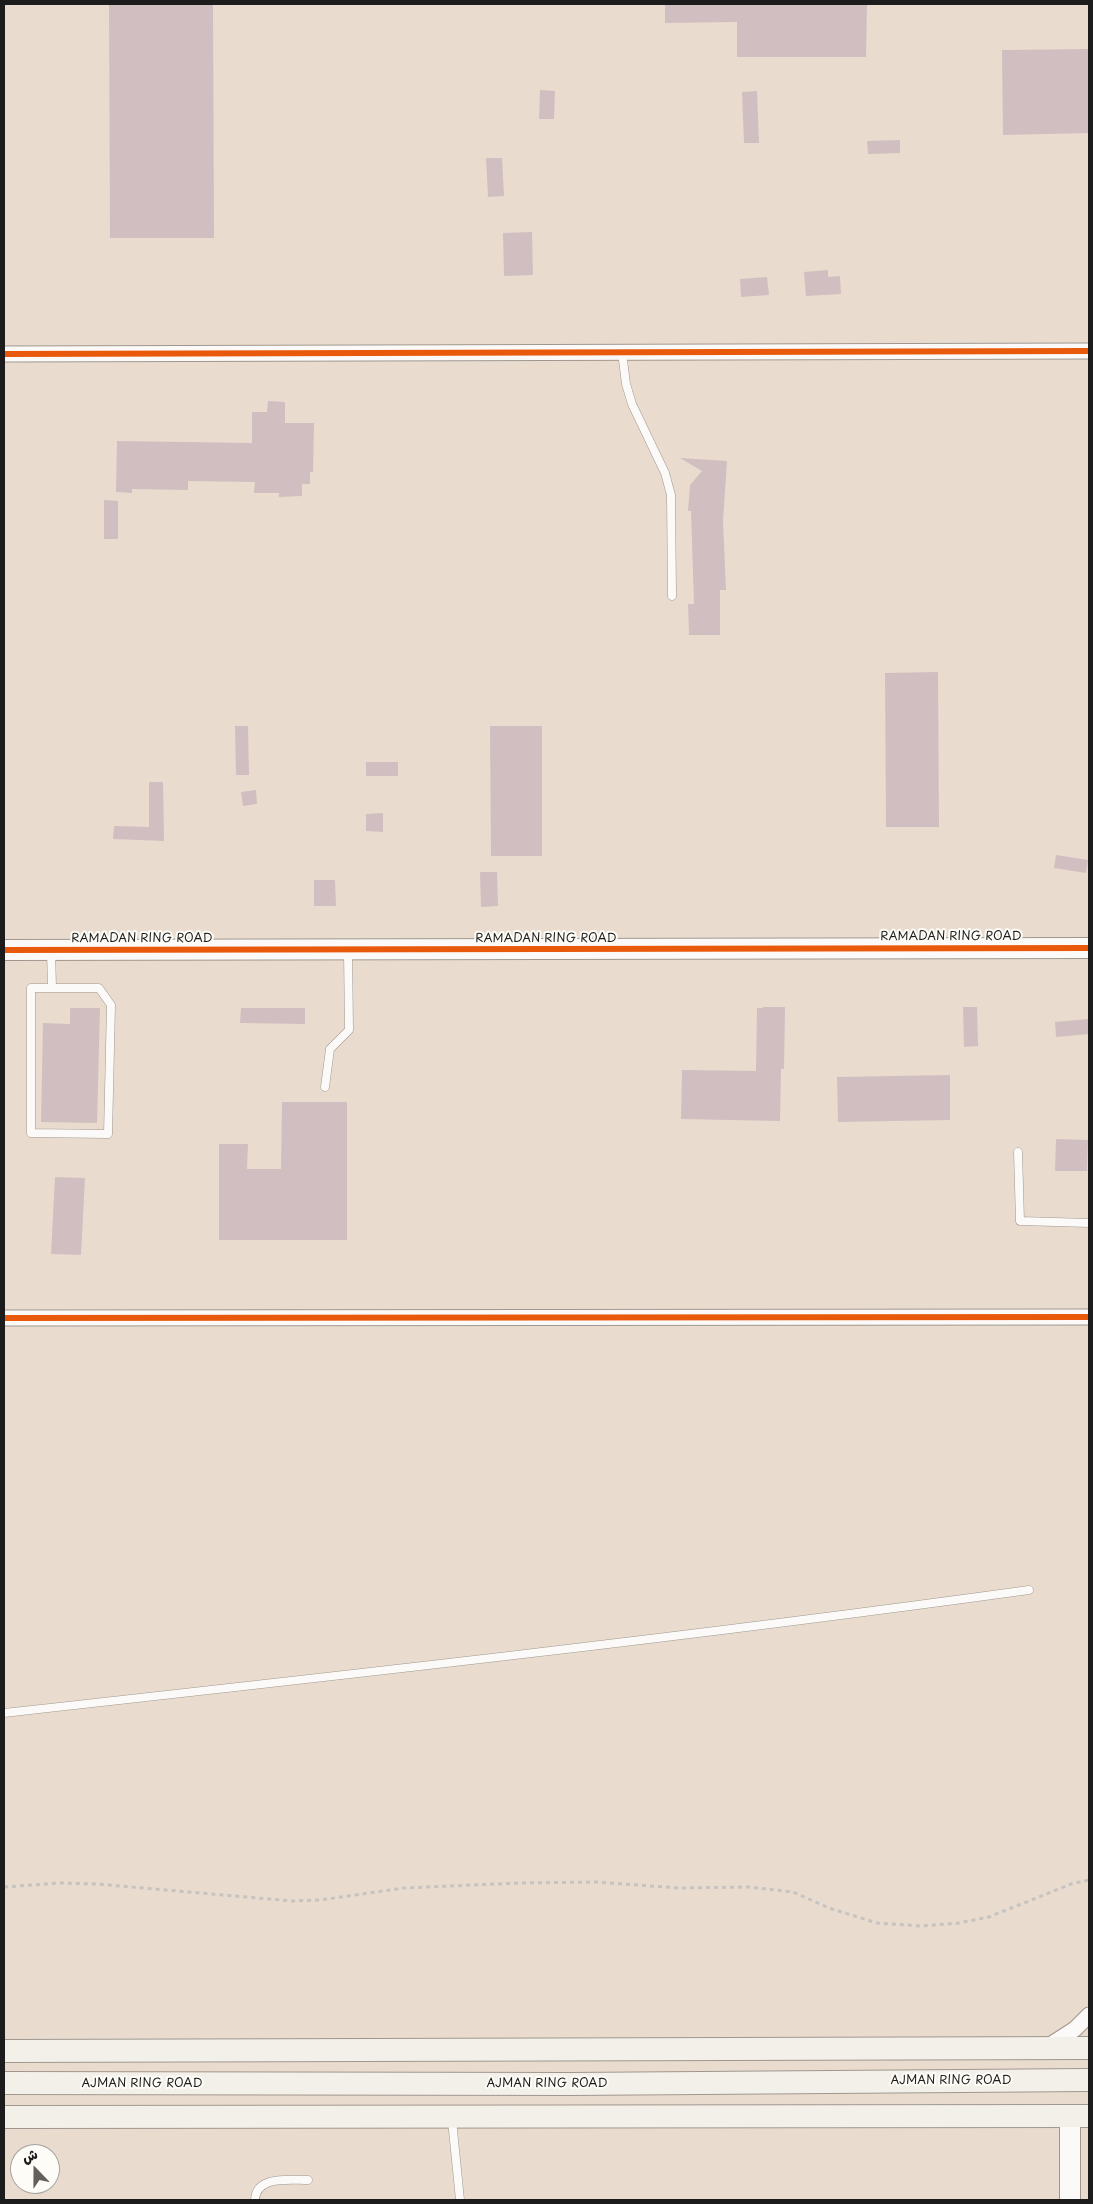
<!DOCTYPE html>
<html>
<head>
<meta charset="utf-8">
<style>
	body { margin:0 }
	#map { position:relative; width:1093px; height:2204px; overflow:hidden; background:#e9dcce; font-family:"Playpen Sans","Playpen Sans Arabic",sans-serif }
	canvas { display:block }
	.frame { position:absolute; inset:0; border:5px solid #1c1c1c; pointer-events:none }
	.north { position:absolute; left:10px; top:2144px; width:50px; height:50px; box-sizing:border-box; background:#fdfcf7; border:1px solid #a3a29f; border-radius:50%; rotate:338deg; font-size:14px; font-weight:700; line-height:20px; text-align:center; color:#1c1c1c }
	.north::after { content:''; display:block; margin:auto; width:18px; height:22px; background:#645f5a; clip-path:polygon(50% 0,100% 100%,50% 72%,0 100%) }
</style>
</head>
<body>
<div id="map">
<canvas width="1093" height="2204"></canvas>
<div class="frame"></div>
<div class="north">ش</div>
</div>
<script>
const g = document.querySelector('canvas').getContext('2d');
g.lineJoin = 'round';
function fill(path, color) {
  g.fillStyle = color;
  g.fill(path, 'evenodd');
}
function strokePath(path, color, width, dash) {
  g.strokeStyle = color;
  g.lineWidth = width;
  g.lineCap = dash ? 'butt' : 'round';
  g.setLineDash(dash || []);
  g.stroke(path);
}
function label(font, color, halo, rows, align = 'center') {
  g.font = font + ' "Playpen Sans",sans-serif';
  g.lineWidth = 4;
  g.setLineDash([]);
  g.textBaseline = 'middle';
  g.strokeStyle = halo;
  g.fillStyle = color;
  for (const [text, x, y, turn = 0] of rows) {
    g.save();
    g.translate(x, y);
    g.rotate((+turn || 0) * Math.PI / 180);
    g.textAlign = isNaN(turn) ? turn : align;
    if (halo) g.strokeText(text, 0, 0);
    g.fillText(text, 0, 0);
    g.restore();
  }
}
fill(new Path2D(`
	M 109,4 L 213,4 L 214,238 L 110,238 Z
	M 665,4 L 867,4 L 866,57 L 737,57 L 737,22 L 665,23 Z
	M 1089,49 L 1089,133 L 1003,135 L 1002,50 Z
	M 540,90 L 555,91 L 554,119 L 539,119 Z
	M 757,91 L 759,143 L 744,143 L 742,92 Z
	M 900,140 L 900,153 L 868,154 L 867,141 Z
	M 486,158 L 502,158 L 504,196 L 488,197 Z
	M 532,232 L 533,275 L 504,276 L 503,233 Z
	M 828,270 L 828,277 L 840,276 L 841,294 L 806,296 L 804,272 Z
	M 767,277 L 769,295 L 741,297 L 740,279 Z
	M 268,401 L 285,402 L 285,423 L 314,423 L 313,472 L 310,472 L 310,484 L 302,484 L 302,496 L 279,497 L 279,493 L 254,493 L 255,482 L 188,481 L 188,490 L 132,489 L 132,493 L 116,492 L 117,441 L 252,443 L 252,412 L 267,412 Z
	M 680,458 L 727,461 L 723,521 L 726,590 L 720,590 L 720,635 L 689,635 L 688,604 L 694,604 L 691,511 L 688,511 L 690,485 L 702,471 Z
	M 104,500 L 118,501 L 118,539 L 104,539 Z
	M 938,672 L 939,827 L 886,827 L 885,673 Z
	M 235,726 L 248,726 L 249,775 L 236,775 Z
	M 490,726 L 542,726 L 542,856 L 491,856 Z
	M 366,762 L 398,762 L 398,776 L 366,776 Z
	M 149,782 L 163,782 L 164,841 L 113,839 L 114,826 L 149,827 Z
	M 256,790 L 257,804 L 243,806 L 241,792 Z
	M 383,813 L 383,832 L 366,831 L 366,814 Z
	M 1056,855 L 1088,860 L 1086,873 L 1054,868 Z
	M 480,872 L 497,872 L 498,906 L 481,907 Z
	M 314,880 L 335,880 L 336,906 L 314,906 Z
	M 763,1007 L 785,1007 L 784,1069 L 781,1069 L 780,1121 L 681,1119 L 682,1070 L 756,1071 L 757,1008 L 763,1008 Z
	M 963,1007 L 977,1007 L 978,1046 L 964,1047 Z
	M 70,1008 L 100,1008 L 97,1123 L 41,1122 L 43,1023 L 70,1024 Z
	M 241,1008 L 305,1008 L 305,1024 L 240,1023 Z
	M 1089,1019 L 1089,1034 L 1056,1037 L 1055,1022 Z
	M 950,1075 L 950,1120 L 838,1122 L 837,1077 Z
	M 282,1102 L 347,1102 L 347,1240 L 219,1240 L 219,1144 L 248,1144 L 247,1169 L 281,1169 Z
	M 1056,1139 L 1088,1140 L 1087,1171 L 1055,1171 Z
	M 55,1177 L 85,1178 L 81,1255 L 51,1254 Z`), '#d1bec0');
const service = new Path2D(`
	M 622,352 L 626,384 L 632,404 L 665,473 L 671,495 L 672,596
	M 51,950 L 52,988
	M 31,988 L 99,988 L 111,1005 L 108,1134 L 31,1133 Z
	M 325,1087 L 330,1049 L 349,1030 L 348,951
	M 1018,1152 L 1020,1221 L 1089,1223
	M 4,1713 C 346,1675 688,1637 1029,1590
	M 452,2120 L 460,2200
	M 255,2200 C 256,2175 290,2180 308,2180`);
const minor = new Path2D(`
	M 4,354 L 1089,351
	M 4,1318 L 1089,1317
	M 1047,2047 L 1075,2029 L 1089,2015`);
const tertiary = new Path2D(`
	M 4,950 L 1089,948
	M 1070,2200 L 1070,2116`);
const secondary = new Path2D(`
	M 4,2051 L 1089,2048
	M 4,2083 L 571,2084 L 1089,2080
	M 4,2117 L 1089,2116`);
strokePath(service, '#9f978f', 9);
strokePath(minor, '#9f978f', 17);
strokePath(tertiary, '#9f978f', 22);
strokePath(secondary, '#9f978f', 24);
strokePath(new Path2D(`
	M 4,1887 L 60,1883 L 97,1884 L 292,1901 L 320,1900 L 404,1888 L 519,1883 L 596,1882 L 679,1888 L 748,1887 L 793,1892 L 829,1908 L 877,1923 L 921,1926 L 959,1923 L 989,1917 L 1071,1884 L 1089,1880`), '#c6c3c0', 3, [4, 4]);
strokePath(service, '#fcfaf8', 8);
strokePath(minor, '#fcfaf8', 15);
strokePath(tertiary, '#fcfaf8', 20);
strokePath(secondary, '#f3f0e9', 22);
strokePath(new Path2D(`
	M 4,354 L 1089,351
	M 4,950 L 1089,948
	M 4,1318 L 1089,1317`), '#e8590c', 6);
label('12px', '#1c1c1c', '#fdfcf7', [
	["RAMADAN RING ROAD",951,937],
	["RAMADAN RING ROAD",142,939],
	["RAMADAN RING ROAD",546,939],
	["AJMAN RING ROAD",951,2081],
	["AJMAN RING ROAD",142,2084],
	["AJMAN RING ROAD",547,2084]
]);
</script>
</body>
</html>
